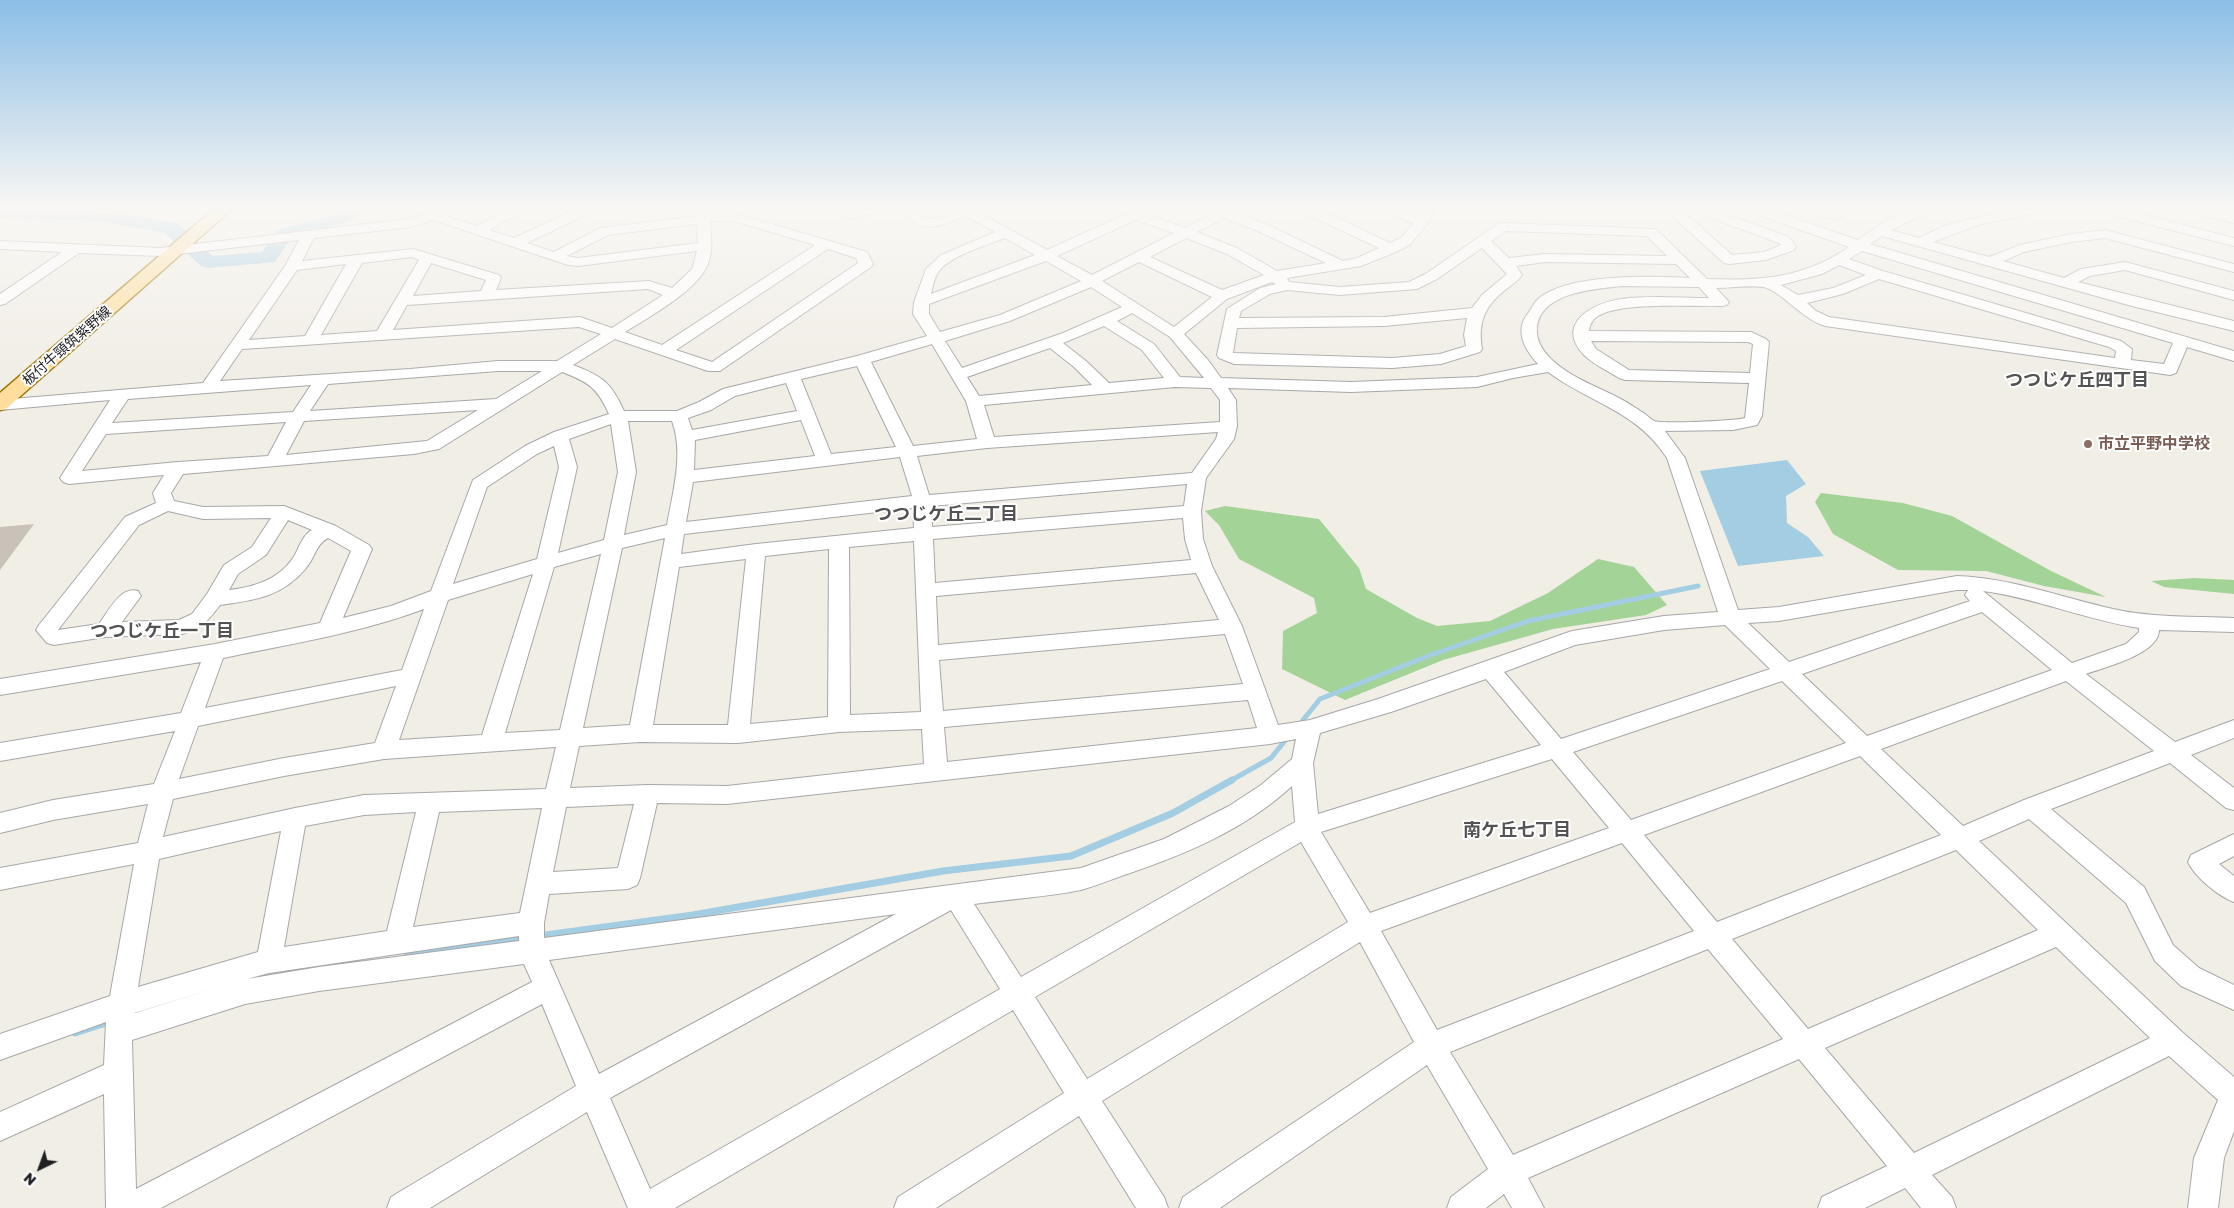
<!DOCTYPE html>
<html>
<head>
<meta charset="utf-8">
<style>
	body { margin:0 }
	#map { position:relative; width:2234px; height:1208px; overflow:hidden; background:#f1eee6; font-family:"Golos Text",sans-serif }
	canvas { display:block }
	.north { position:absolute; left:15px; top:1143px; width:50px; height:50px; -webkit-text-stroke:4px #fff; paint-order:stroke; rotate:222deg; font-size:14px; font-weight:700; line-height:20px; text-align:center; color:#202020 }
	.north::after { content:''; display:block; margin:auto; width:18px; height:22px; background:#202020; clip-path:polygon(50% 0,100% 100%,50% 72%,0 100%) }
</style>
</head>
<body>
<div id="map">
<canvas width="2234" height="1208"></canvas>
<div class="north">N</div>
</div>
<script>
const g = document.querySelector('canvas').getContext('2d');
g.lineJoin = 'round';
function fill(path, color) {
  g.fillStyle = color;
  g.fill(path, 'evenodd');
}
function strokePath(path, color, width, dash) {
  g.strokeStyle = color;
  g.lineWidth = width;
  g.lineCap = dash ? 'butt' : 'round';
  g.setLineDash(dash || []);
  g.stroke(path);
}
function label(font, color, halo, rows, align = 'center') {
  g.font = font + ' "Golos Text","Noto Sans JP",sans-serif';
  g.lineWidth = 4;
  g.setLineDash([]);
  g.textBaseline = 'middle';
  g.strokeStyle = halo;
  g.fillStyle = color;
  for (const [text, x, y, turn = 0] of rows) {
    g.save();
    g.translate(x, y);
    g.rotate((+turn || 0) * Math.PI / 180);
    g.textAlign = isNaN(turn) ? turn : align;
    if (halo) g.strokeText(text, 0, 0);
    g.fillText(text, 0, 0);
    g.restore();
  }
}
fill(new Path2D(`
	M 1821,493 L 1903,503 L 1952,516 L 2051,571 L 2106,597 L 2044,586 L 1986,571 L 1898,570 L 1833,534 L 1815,502 Z
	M 1225,506 L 1319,519 L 1359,568 L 1366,589 L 1417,618 L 1437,626 L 1490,621 L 1548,593 L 1598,559 L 1634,567 L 1667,605 L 1646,615 L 1553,629 L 1443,660 L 1345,700 L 1282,669 L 1283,631 L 1317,613 L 1314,598 L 1239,559 L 1219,525 L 1205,511 Z
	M 2194,578 L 2234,580 L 2234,594 L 2164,587 L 2151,581 Z`), '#a3d397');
fill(new Path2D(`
	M 1787,460 L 1806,484 L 1786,496 L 1787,523 L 1808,537 L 1824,556 L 1738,566 L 1700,471 Z`), '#a3cde2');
strokePath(new Path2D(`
	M 1299,725 L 1320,699 L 1428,656 L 1528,621 L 1698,586
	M 1230,781 L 1271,758 L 1288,737`), '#a3cde2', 5);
strokePath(new Path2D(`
	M 538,936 L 693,915 L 943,871 L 1071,856 L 1173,813 L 1232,780
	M 407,956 L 525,938
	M 75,1033 L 112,1021`), '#a3cde2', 7);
fill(new Path2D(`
	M 0,209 L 97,209 L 171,222 L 178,224 L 213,256 L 262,252 L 277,230 L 335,214 L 342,209 L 364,209 L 349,222 L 291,238 L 275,262 L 208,268 L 201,266 L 165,233 L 97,221 L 0,218 Z`), '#a3cde2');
fill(new Path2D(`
	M 34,524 L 0,570 L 0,527 Z`), '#c9c2b8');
const minor = new Path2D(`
	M 80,209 L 132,209 C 126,215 86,215 80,209 Z
	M 440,209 L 460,209 L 458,212 L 446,216 L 476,226 L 509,209 L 526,209 L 489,230 L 514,238 L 576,209 L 594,209 L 592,212 L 527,243 L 554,252 L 600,228 L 697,216 L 696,209 L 710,209 L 710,214 L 731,212 L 867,252 L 873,264 L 871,267 L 720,371 L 708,371 L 615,339 L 573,365 C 602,376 611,382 624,411 L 677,411 L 699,402 L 723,389 L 857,356 L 927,336 L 913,314 L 914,302 L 926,269 L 941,255 L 995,232 L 966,216 C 939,226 921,237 900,209 L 915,209 C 932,225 937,217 957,210 L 956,209 L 981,209 L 978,212 L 1047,250 L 1137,209 L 1154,209 L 1147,214 L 1185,228 L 1221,209 L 1238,209 L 1235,212 L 1270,226 L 1343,261 L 1357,258 L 1379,248 L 1317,219 L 1297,212 L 1295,209 L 1315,209 L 1327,213 L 1390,243 L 1401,238 L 1414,223 L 1384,212 L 1382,209 L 1401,209 L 1418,215 L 1421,209 L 1435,209 L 1429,221 L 1411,244 L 1396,252 L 1361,266 L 1287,278 L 1289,282 L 1340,287 L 1409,282 L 1427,273 L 1498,224 L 1503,223 L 1656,229 L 1707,279 C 1761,281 1804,278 1849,247 L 1750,212 L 1748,209 L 1768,209 L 1858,240 C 1883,223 1898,209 1931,209 L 1929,212 L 1891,230 L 1919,238 L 1944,226 L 1978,217 L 2015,209 L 2045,209 L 2038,213 L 1981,224 L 1933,242 L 1989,257 L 2020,245 L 2071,234 L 2105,230 L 2234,264 L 2234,272 L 2105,238 L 2071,242 L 2024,252 L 2003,261 L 2064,278 L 2081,269 L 2125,262 L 2234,291 L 2234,300 L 2125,270 L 2090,276 L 2078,282 L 2234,321 L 2234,331 L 2132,306 L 1882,236 L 1870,244 L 2234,351 L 2234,361 L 2187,347 L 2176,373 L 2170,375 L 1825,326 C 1803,320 1780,290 1763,287 C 1749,285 1730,288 1716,288 L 1729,302 L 1727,305 L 1722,306 C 1691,307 1629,302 1602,314 C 1594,317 1590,323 1589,331 L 1751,332 L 1766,339 L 1769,342 L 1762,416 L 1757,425 L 1733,430 L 1665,431 L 1685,458 L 1738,610 L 1779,607 L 1957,576 C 2011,578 2060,597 2113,609 C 2153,618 2194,616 2234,618 L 2234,632 L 2159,630 C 2159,654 2105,667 2086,674 L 2175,742 L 2234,720 L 2234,738 L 2191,755 L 2234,788 L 2234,810 L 2226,808 L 2170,763 L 2051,809 L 2144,887 L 2173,945 L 2199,968 L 2234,985 L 2234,1010 L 2181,986 L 2155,961 L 2126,903 L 2029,819 L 1979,841 L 2182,1032 L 2234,1077 L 2234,1131 L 2224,1158 L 2218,1208 L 2188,1208 L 2194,1158 L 2218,1100 L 2169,1056 L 1932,1175 L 1952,1197 L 1956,1208 L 1921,1208 L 1905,1188 L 1865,1208 L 1818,1208 L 1822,1197 L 1887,1166 L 1799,1059 L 1528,1178 L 1544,1208 L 1512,1208 L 1504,1194 L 1486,1208 L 1447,1208 L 1451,1197 L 1488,1169 L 1427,1065 L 1220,1208 L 1179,1208 L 1183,1197 L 1414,1042 L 1360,942 L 1102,1101 L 1164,1197 L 1168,1208 L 1136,1208 L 1079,1116 L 936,1208 L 894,1208 L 898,1197 L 1064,1093 L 1013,1010 L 675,1208 L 628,1208 L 587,1112 L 430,1208 L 387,1208 L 391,1197 L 576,1086 L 542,1004 L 161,1208 L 106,1208 L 104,1094 L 0,1141 L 0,1112 L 104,1065 L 106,1022 L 0,1060 L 0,1034 L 110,996 L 134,864 L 0,890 L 0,868 L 138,843 L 148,804 L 53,820 L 0,833 L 0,813 L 53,800 L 154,784 L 175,731 L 0,761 L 0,743 L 181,713 L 201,662 L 0,695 L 0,679 L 215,644 L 320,623 L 351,551 L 328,538 C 316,544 315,558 306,568 C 282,597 255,600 220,605 C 208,621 202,628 182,634 L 105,637 L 54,645 L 47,643 L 36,630 L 39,625 L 125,517 L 156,503 L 153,493 L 164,475 L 69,484 L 63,482 L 60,478 L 110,400 L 0,410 L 0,400 L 203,383 L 285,266 L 299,240 L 161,256 L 79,253 L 5,304 L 0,305 L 0,294 L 62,252 L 0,249 L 0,241 L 161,248 L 409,219 ZM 1224,218 L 1260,232 L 1326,263 L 1277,271 L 1237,248 L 1197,232 ZM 433,220 L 568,265 L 578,266 L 697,251 L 692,269 L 672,288 L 649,281 L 496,290 L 501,278 L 499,275 L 413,249 L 302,261 L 314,238 L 411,227 ZM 730,220 L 815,245 L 662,345 L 625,332 C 649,317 702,288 709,261 C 713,248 711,236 710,222 ZM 1136,220 L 1174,233 L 1092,275 L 1057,256 ZM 697,224 L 698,243 L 578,258 L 567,256 L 608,235 ZM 1506,231 L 1647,236 L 1667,256 L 1545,254 L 1509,258 L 1491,241 ZM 1005,238 L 1035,255 L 931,294 C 933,287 934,278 939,271 C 950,256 987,245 1005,238 ZM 1186,238 L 1227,254 L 1264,275 L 1222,290 L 1150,257 ZM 1482,248 L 1507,274 L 1482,295 L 1472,308 L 1384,317 L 1239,318 L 1241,311 L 1270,294 L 1287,290 L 1340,295 L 1417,289 L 1437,279 ZM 828,249 L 856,258 L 858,263 L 712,362 L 676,350 ZM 1862,251 L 2173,343 L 2164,364 L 2131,360 L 2132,349 L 2121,341 L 1883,271 L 1849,259 ZM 412,257 L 419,260 L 377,331 L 321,335 L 362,263 ZM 1046,261 L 1081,281 L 1000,315 L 940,332 L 929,314 L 929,304 ZM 1139,262 L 1212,297 L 1174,327 L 1102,281 ZM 1545,262 L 1676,264 L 1690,278 C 1651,276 1566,273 1537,300 C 1533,304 1530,312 1526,316 C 1515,333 1526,351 1538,364 L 1477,377 L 1351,382 L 1221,378 L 1208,360 L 1184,334 L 1227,299 L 1272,282 L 1276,284 L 1260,288 L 1227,309 L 1217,355 L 1219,358 L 1234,364 L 1392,368 L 1441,364 L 1480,352 L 1482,349 C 1478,323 1484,307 1504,291 C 1510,286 1518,281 1522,275 L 1516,266 ZM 431,263 L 486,280 L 481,291 L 413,296 ZM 346,264 L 305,336 L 249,340 L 297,270 ZM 1839,265 L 1866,275 L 1833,288 L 1798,295 L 1781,285 L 1822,274 ZM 1879,279 L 2109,347 L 2116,351 L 2115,358 L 1829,317 L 1816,311 L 1807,303 L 1843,294 ZM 1622,286 L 1699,287 L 1709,298 C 1681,298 1648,295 1621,299 C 1592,303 1555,324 1584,355 C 1593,364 1608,371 1619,378 L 1625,380 L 1749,383 L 1745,418 C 1735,421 1662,424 1654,421 C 1650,419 1646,414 1642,412 C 1634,407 1627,402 1619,398 C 1596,386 1569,377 1550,358 C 1542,350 1536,340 1537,328 C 1540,292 1595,289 1622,286 ZM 1091,287 L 1122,307 L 1063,333 L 962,368 L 945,341 L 1010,321 ZM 648,289 L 663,295 L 612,328 L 580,317 L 393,330 L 407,305 ZM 1132,313 L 1170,337 L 1204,378 L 1180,377 L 1154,344 L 1117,321 ZM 1467,318 L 1464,335 L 1466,346 L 1440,354 L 1392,358 L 1233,353 L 1237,328 L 1384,326 ZM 1104,326 L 1142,350 L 1164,378 L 1109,383 L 1086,361 L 1063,343 ZM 579,327 L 601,334 L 557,361 L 498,361 L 410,369 L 220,381 L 242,349 ZM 1591,341 L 1748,342 L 1753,344 L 1750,373 L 1629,370 L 1596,349 ZM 932,344 L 966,401 L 977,439 L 913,446 L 871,362 ZM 1050,348 L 1074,367 L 1092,385 L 979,396 L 967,377 ZM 857,366 L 896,447 L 831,454 L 801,379 ZM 498,371 L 542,371 L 496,399 L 310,411 L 328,384 ZM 562,372 C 588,382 597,387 609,414 L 554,432 L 525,446 L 473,480 L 431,591 L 391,606 L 343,618 L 372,549 L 369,545 L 336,526 L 284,506 L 203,507 L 174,501 L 171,493 L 183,474 L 414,454 L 439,449 ZM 1548,372 C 1590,403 1637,411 1667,458 L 1718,612 L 1664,616 L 1572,631 L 1378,699 L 1310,720 L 1278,725 L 1242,626 L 1212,566 L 1203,539 L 1201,511 L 1206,478 L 1234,439 L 1237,426 L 1236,400 L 1228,388 L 1351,392 L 1477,387 L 1513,378 ZM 786,383 L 797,411 L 692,430 L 688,418 L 711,410 L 735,396 ZM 311,385 L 293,412 L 112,423 L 128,399 ZM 1175,387 L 1211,388 L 1220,400 L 1220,422 L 994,437 L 984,405 ZM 478,410 L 427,441 L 286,455 L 304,421 ZM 801,420 L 815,456 L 694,470 L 695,440 ZM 628,421 L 672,421 C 684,454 673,491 667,525 L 624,535 L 636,472 ZM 286,422 L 268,456 L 178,462 L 82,471 L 106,434 ZM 611,424 L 618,472 L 604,540 L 558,553 L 577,467 L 569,439 ZM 1218,432 L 1216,439 L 1192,473 L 929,495 L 917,456 L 987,448 ZM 554,446 L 559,467 L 537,559 L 453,584 L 487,487 L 537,454 ZM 900,457 L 912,496 L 686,522 L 693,482 ZM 1187,484 L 1184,506 L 932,527 L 931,506 ZM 913,508 L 914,528 L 756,544 L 681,554 L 684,534 ZM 168,511 L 203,519 L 271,518 L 252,547 L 224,565 L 207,594 L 192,614 L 179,620 L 122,622 L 141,596 L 138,591 C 120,586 109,611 99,624 L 58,630 L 139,525 ZM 1183,518 L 1185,539 L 1191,560 L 935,583 L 933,539 ZM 288,520 L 312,530 C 302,535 299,549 293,558 C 278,580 254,587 229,590 L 238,574 L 266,555 ZM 665,538 L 630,725 L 583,728 L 622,548 ZM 914,541 L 921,712 L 850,715 L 849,547 ZM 829,549 L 828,717 L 750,724 L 765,556 ZM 601,554 L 560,730 L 505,733 L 554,567 ZM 746,559 L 728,725 L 653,725 L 679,567 ZM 1196,573 L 1219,620 L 938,645 L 936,596 ZM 533,574 L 482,735 L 399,740 L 448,600 ZM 1957,590 L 1968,590 L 1965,595 L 1970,601 L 1789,662 L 1748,623 L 1779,621 ZM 1983,591 C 2036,598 2086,620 2139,628 L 2139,632 L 2126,644 L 2072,663 ZM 424,609 L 402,670 L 205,708 L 223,658 C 290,644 360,633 424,609 ZM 1982,612 L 2052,670 L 1867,736 L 1802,674 ZM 1725,625 L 1770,669 L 1561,739 L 1504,672 L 1575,645 L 1664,630 ZM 1225,634 L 1243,684 L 943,711 L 939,660 ZM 1486,679 L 1541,745 L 1318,814 L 1313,763 L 1320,733 L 1391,712 ZM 1782,681 L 1846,743 L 1631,820 L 1573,752 ZM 2066,681 L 2154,751 L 2024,800 L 1963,826 L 1881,749 ZM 396,686 L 375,743 L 284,758 L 179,779 L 198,726 ZM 1248,700 L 1257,728 L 947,762 L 944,727 ZM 922,729 L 924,764 L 727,786 L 648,785 L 570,788 L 579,746 L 640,742 L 738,743 L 839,732 ZM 1296,739 L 1292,759 L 1261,785 L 1229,806 L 1164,839 L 1081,868 L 544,938 L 544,923 L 549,894 L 628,889 L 637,885 L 640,878 L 657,803 L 727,804 L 1270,744 ZM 556,747 L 546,789 L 364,795 L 295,808 L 163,837 L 173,799 L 284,776 L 384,759 ZM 1860,756 L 1941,835 L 1717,922 L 1644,835 ZM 1552,759 L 1609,828 L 1370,913 L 1321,832 ZM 1292,786 L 1295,822 L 1021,977 L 974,904 C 1009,899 1046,897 1081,890 C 1095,886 1110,880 1124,875 C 1184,855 1246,829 1292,786 ZM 634,804 L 618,868 L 553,872 L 566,807 ZM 542,808 L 520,913 L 413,927 L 439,812 ZM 416,812 L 387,931 L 284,947 L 305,826 L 364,815 ZM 281,831 L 258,952 L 138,987 L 159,859 ZM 1301,842 L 1348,922 L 1087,1079 L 1035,997 ZM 1622,843 L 1694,931 L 1437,1030 L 1381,931 ZM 1956,850 L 2038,930 L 1808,1029 L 1732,939 ZM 951,910 L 1000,989 L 650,1189 L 610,1098 ZM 896,914 L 599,1074 L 549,960 ZM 519,936 L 519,941 L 319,967 L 247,979 L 269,973 ZM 2056,947 L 2150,1038 L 1914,1153 L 1825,1048 ZM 1708,949 L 1783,1039 L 1513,1155 L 1450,1052 ZM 524,964 L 532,982 L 136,1189 L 132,1040 L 245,1004 L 319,991 ZM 216,988 L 134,1013 L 135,1013 Z
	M 838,209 L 882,209 L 880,212 L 851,219 L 846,218 Z
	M 1676,209 L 1692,209 L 1686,214 L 1732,255 L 1764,252 L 1781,245 L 1779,243 L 1694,212 L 1692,209 L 1711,209 L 1789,237 L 1796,247 L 1794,250 L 1766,260 L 1729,264 L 1724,263 L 1673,217 L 1671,214 Z
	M 1809,209 L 1828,209 L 1834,211 L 1838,209 L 1855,209 L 1835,220 L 1811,212 Z
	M 2099,209 L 2122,209 L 2234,238 L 2234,246 L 2101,212 Z
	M 2188,209 L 2211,209 L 2234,215 L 2234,223 L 2190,212 Z
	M 2234,834 L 2234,856 L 2219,864 L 2234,876 L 2234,902 C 2218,896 2195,877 2188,862 L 2191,855 Z`);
const major = new Path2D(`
	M 214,209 L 232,209 L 7,408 L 0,410 L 0,393 Z`);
strokePath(minor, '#a7a7a7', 2);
strokePath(major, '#9c7800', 3);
fill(minor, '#fff');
fill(major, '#ffde9d');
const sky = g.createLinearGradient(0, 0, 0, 378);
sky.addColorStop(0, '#8cbee6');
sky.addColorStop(0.55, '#f9f7f4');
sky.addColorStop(1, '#f9f7f400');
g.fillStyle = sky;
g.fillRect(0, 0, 2234, 378);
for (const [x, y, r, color] of [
	[2088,444,5,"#8d6e63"]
]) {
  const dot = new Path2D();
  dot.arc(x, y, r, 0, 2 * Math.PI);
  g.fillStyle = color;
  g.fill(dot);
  strokePath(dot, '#fff', 2);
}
label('14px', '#202020', '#fff', [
	["板付牛頸筑紫野線",67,346,-41]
]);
label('bold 16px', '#785e54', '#fff', [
	["市立平野中学校",2098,444]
], 'left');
label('bold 18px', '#535353', '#fff', [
	["つつじケ丘四丁目",2077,380],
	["つつじケ丘二丁目",946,514],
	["つつじケ丘一丁目",162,631],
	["南ケ丘七丁目",1517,830]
]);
</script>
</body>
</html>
